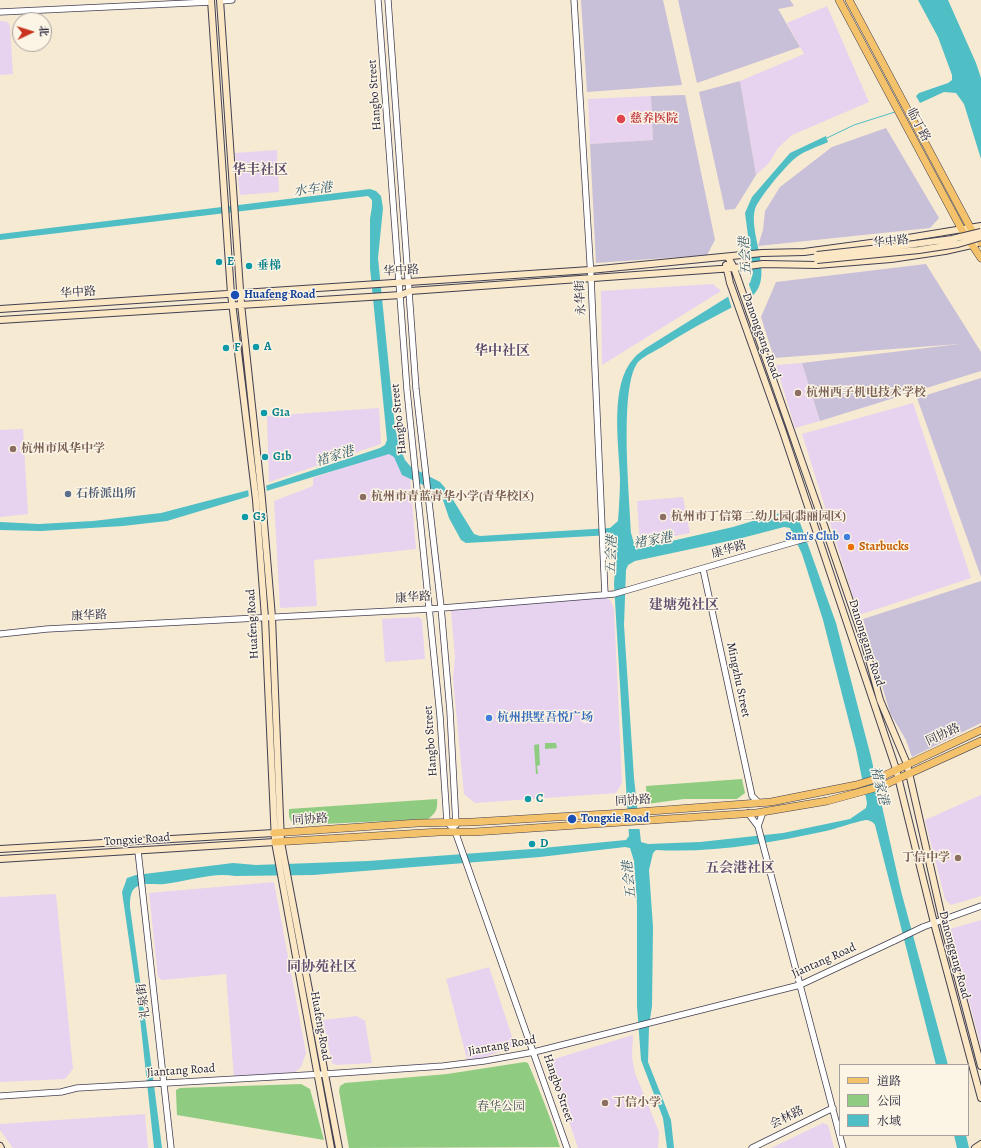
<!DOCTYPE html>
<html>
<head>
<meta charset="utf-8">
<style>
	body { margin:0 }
	#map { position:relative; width:981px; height:1148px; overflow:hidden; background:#f7ead3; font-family:Alegreya,"Noto Serif SC",serif }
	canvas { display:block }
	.legend { position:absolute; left:839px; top:1064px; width:130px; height:72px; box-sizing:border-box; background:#fcf5e5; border:1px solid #a5a1a1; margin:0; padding:5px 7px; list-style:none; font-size:12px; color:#22223b }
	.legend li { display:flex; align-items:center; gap:8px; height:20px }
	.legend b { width:20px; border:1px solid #a5a1a1 }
	.north { position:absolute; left:12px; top:12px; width:40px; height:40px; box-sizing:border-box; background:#fcf5e5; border:1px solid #a5a1a1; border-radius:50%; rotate:86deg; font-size:11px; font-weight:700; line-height:16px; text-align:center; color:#22223b }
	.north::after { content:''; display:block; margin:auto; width:14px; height:18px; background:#c8321e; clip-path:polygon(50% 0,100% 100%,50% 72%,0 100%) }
</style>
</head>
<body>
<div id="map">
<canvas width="981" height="1148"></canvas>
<ul class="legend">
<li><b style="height:5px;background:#f4c26a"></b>道路</li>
<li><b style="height:11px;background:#8fcc81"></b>公园</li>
<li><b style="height:11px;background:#4fbec5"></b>水域</li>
</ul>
<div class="north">北</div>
</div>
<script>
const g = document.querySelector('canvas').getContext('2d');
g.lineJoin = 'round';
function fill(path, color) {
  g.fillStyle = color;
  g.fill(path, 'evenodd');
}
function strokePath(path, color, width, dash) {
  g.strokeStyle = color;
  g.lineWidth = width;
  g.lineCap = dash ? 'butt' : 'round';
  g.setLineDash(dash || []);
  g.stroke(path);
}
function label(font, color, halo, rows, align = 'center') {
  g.font = font + ' Alegreya,"Noto Serif SC",serif';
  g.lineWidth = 3;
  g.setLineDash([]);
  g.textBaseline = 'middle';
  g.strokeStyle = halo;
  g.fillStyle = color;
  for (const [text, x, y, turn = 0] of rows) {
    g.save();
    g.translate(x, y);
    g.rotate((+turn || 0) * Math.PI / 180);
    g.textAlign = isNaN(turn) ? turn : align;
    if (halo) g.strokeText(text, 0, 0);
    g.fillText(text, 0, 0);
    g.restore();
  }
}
fill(new Path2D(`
	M 827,6 L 869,102 L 792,135 L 778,148 L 769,163 L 756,175 L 740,81 L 804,54 L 787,23 Z
	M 0,21 L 8,22 L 10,27 L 13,74 L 0,75 Z
	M 651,96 L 653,140 L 590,144 L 588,99 Z
	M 277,150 L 279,192 L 240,195 L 235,153 Z
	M 713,284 L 721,291 L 602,365 L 601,291 Z
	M 802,363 L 820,421 L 795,428 L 776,365 Z
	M 913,403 L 971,578 L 859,615 L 802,434 Z
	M 379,408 L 381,444 L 269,482 L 267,416 Z
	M 23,429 L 28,514 L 0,517 L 0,430 Z
	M 387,452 L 395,455 L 410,477 L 416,549 L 314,560 L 317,606 L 280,608 L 274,501 L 313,486 L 313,478 Z
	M 683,497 L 690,533 L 640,543 L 637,501 Z
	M 606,597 L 611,601 L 614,609 L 622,783 L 616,793 L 475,803 L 464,794 L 453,679 L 455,657 L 451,611 L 455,608 Z
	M 419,617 L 422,620 L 425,659 L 385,662 L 382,619 Z
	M 981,795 L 981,896 L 951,905 L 945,899 L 925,820 Z
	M 274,882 L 306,1053 L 301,1067 L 295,1072 L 234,1078 L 226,974 L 162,980 L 158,977 L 149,893 Z
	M 56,894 L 73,1069 L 65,1079 L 0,1082 L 0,897 Z
	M 981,920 L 981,1046 L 950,929 Z
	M 489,967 L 515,1046 L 468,1063 L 446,979 Z
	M 357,1016 L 365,1021 L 372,1063 L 336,1065 L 332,1063 L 323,1020 Z
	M 633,1035 L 632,1057 L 635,1073 L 659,1132 L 658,1148 L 578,1148 L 550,1065 L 551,1060 Z
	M 145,1114 L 148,1148 L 13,1148 L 0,1130 L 0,1124 Z
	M 823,1123 L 828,1125 L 834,1148 L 771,1148 Z`), '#e7d2ef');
fill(new Path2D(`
	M 581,0 L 663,0 L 682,85 L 587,92 Z
	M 678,0 L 790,0 L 794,6 L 778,9 L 800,47 L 697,83 Z
	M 740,81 L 756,175 L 735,209 L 725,210 L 699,92 Z
	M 685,95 L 715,240 L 707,255 L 596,263 L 590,144 L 653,140 L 651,96 Z
	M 886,128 L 939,218 L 930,228 L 758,246 L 763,230 L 765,211 L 780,187 L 832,147 Z
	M 926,264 L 981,352 L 981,371 L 820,421 L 802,363 L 959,344 L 774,358 L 761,317 L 776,282 Z
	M 981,378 L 981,577 L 917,398 Z
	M 981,581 L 981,723 L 912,757 L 906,740 L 890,713 L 863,619 Z`), '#c8bfd8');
fill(new Path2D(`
	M 545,743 L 556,743 L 557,748 L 545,749 Z
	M 539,744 L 540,765 L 537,766 L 538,774 L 536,774 L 534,745 Z
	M 742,779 L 745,793 L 737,799 L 684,799 L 647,804 L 646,786 Z
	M 437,799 C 438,809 436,813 428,819 L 303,825 C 292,825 288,821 289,809 Z
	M 525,1062 L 528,1063 C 540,1091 551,1119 560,1147 L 349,1148 L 339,1091 L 340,1086 L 345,1083 L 447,1074 Z
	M 301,1084 L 310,1089 L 324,1140 L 177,1115 L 176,1093 L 176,1090 L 180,1088 Z`), '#8fcc81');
fill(new Path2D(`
	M 918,0 L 948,0 L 976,63 L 981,78 L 981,159 L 964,104 L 956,93 L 944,92 L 920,103 L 916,96 L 919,93 L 948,83 L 952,80 L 952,75 L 938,37 Z
	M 826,136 L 828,142 C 817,147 801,152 793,160 C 783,169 759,198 755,209 C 748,235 776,278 751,297 C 722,313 693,327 665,345 C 657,350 646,355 639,361 C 618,383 630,500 631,533 L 635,547 L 641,548 L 733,527 L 776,514 L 786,512 L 798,517 L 836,623 L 871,757 L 901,891 L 948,1065 L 936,1065 L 875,825 C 873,822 871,821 867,820 C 861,820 835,829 826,831 C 771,843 713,853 656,850 L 653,853 L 649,870 L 653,927 L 652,1006 L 649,1026 L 648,1062 L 671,1120 L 674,1148 L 667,1148 L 663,1118 L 641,1060 L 637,1006 L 637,905 L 634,861 L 630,848 L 625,847 L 540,857 L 313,875 L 235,876 C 211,872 187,882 164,884 C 156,885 143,882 136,887 C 130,891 130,900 130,907 C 141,987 152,1068 162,1148 L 154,1148 L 139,1009 L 122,892 L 127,878 L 136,875 L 233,863 L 256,865 L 368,861 L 532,849 L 626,840 L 629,836 L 614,584 L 617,540 L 611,535 L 466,543 L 461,540 L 449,518 L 442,497 L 438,492 L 402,475 L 394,457 L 389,454 L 167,521 L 123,526 L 41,531 L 0,530 L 0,522 L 39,524 L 93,521 L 161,513 L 268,485 L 380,448 L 385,445 L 387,440 L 370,268 L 370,219 L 372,206 L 372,200 L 368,196 L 0,240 L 0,234 L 370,189 L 376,191 L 381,196 L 383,208 L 378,258 L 395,428 L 400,448 L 405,460 L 411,467 L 440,482 L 447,490 L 474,534 L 480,536 L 610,528 L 618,521 C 619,507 620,492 620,478 C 619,444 609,385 634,358 C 637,354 642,351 646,348 L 750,283 L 753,273 L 745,213 L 752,197 L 790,153 ZM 784,527 L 790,528 L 802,554 L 823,620 L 856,749 L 867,803 L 866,808 L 850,819 L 783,833 L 700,842 L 648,844 L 641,842 L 634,778 L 624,625 L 626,570 L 628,565 L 635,561 L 738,539 Z
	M 954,1135 L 966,1135 L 969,1148 L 957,1148 Z`), '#4fbec5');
fill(new Path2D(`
	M 748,282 L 754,298 L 732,309 L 728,296 Z
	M 266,483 L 267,494 L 249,499 L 248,488 Z
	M 639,809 L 641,829 L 627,829 L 625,810 Z`), '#f7ead3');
strokePath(new Path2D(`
	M 827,138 L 854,125 L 895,112`), '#4fbec5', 1);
const tertiary = new Path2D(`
	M 378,0 L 407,390 L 440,716 L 447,822 L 455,831 L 567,1148
	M 388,0 L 416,389 L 441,607 L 450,711 L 456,825
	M 574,0 L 591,278 L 605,595
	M 221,1 L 232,0
	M 0,12 L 211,2
	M 703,569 L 752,796 L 759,803
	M 0,634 L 47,629 L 430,609 L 614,594 L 818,535
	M 748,813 L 758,826 L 843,1148
	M 758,826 L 763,812
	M 138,851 L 171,1148
	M 923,927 L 981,906
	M 0,1096 L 61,1092 L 77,1088 L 325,1074 L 443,1066 L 484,1061 L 534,1052 L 800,985 L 894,941
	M 752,1148 L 833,1108`);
const secondary = new Path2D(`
	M 211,0 L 231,294 L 256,500 L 265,618 L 275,842 L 331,1148
	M 220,0 L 241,304 L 262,499 L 272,617 L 281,842 L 339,1148
	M 728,257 L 734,268 L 824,525 L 865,645 L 880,700 L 907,764 L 943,922 L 981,1066
	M 726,265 L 730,283 L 783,432 L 896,769 L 934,923 L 981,1098
	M 0,309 L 590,270 L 762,253 L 804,252 L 908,238 L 981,226
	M 0,320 L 401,295 L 410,291 L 734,268 L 763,264 L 817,265 L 891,259 L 945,251 L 976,244
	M 0,849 L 274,833
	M 0,859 L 275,842
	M 0,1146 L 1,1148
	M 975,1148 L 981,1144`);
const primary = new Path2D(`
	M 839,0 L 962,230 L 981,258
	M 849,0 L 971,229 L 981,243
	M 274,833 L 418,823 L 472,822 L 624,813 L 771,802 L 856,785 L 879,778 L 981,730
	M 275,842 L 439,832 L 474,832 L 756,813 L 827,801 L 882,786 L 981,741`);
strokePath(tertiary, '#424052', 7);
strokePath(secondary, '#424052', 8);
strokePath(primary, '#424052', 8);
strokePath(tertiary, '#fff', 5.5);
strokePath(secondary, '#fbe7c3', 6);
strokePath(primary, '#f4c26a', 7);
const tertiaryBridge = new Path2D(`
	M 894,941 L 923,927`);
const secondaryBridge = new Path2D(`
	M 817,255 L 907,245 L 952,239 L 981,232
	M 817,260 L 919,250 L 958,244 L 981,237`);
strokePath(tertiaryBridge, '#424052', 7, []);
strokePath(secondaryBridge, '#424052', 8, []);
strokePath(tertiaryBridge, '#fff', 5.5);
strokePath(secondaryBridge, '#fbe7c3', 6);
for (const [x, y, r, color] of [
	[621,119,5,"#e0444e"],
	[219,262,4,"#0f9aa8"],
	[249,266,4,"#0f9aa8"],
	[235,295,5,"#1a4fb4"],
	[256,347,4,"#0f9aa8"],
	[226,348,4,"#0f9aa8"],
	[798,393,4,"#8d6e63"],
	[264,413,4,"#0f9aa8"],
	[13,449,4,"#8d6e63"],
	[265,457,4,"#0f9aa8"],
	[68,494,4,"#5c6f8a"],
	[363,497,4,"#8d6e63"],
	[245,517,4,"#0f9aa8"],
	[663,517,4,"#8d6e63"],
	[847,537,4,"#3f7fe0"],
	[851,547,4,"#e8710a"],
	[489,718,4,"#3f7fe0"],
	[528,799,4,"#0f9aa8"],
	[572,819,5,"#1a4fb4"],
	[532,844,4,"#0f9aa8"],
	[958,858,4,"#8d6e63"],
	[605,1103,4,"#8d6e63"]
]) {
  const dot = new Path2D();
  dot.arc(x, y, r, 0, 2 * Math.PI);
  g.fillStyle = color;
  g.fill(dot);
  strokePath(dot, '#fcf5e5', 1.5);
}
label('12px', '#22223b', '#fcf5e5', [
	["Hangbo Street",375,95,-94],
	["临丁路",918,125,62],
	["华中路",891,242,-6],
	["华中路",401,271,-3],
	["华中路",78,293,-4],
	["永华街",581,298,-93],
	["Danonggang Road",761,336,70],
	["Hangbo Street",399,419,-96],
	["康华路",729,550,-16],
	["康华路",413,598,-4],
	["康华路",89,616,-3],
	["Huafeng Road",253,624,-93],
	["Danonggang Road",866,643,72],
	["Mingzhu Street",738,680,78],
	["同协路",943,735,-25],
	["Hangbo Street",431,741,-94],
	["同协路",633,801,-4],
	["同协路",310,820,-4],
	["Tongxie Road",137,840,-4],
	["Danonggang Road",954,955,75],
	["Jiantang Road",824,961,-24],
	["礼泉街",144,1001,-97],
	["Huafeng Road",320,1026,80],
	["Jiantang Road",502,1046,-10],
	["Jiantang Road",181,1071,-4],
	["Hangbo Street",558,1088,71],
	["会林路",787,1118,-26]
]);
label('bold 12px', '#be3a42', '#fcf5e5', [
	["慈养医院",630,119]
], 'left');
label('bold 12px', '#0d838f', '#fcf5e5', [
	["E",227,262],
	["垂梯",257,266],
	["A",264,347],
	["F",234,348],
	["G1a",272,413],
	["G1b",273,457],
	["G3",253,517],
	["C",536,799],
	["D",540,844]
], 'left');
label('bold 12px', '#164399', '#fcf5e5', [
	["Huafeng Road",244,295],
	["Tongxie Road",581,819]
], 'left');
label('bold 12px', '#785e54', '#fcf5e5', [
	["杭州西子机电技术学校",806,393],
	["杭州市风华中学",21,449],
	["杭州市青蓝青华小学(青华校区)",371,497],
	["杭州市丁信第二幼儿园(翡丽园区)",671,517],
	["丁信中学",950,858,"right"],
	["丁信小学",613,1103]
], 'left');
label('bold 12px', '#4e5e75', '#fcf5e5', [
	["石桥派出所",76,494]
], 'left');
label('bold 12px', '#366cbe', '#fcf5e5', [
	["Sam's Club",839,537],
	["杭州拱墅吾悦广场",497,718,"left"]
], 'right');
label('bold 12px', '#c56008', '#fcf5e5', [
	["Starbucks",859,547]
], 'left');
label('12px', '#435550', '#fcf5e5', [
	["春华公园",501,1107]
]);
label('italic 13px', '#32596b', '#fcf5e5', [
	["水车港",313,190,-7],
	["五会港",746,256,-94],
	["褚家港",335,457,-18],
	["褚家港",653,541,-10],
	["五会港",612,555,-88],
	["褚家港",879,786,76],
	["五会港",630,880,-96]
]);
label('bold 14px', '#5f4e6e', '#fcf5e5', [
	["华丰社区",260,171],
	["华中社区",502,352],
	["建塘苑社区",684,606],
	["五会港社区",740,869],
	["同协苑社区",322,968]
]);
</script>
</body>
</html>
